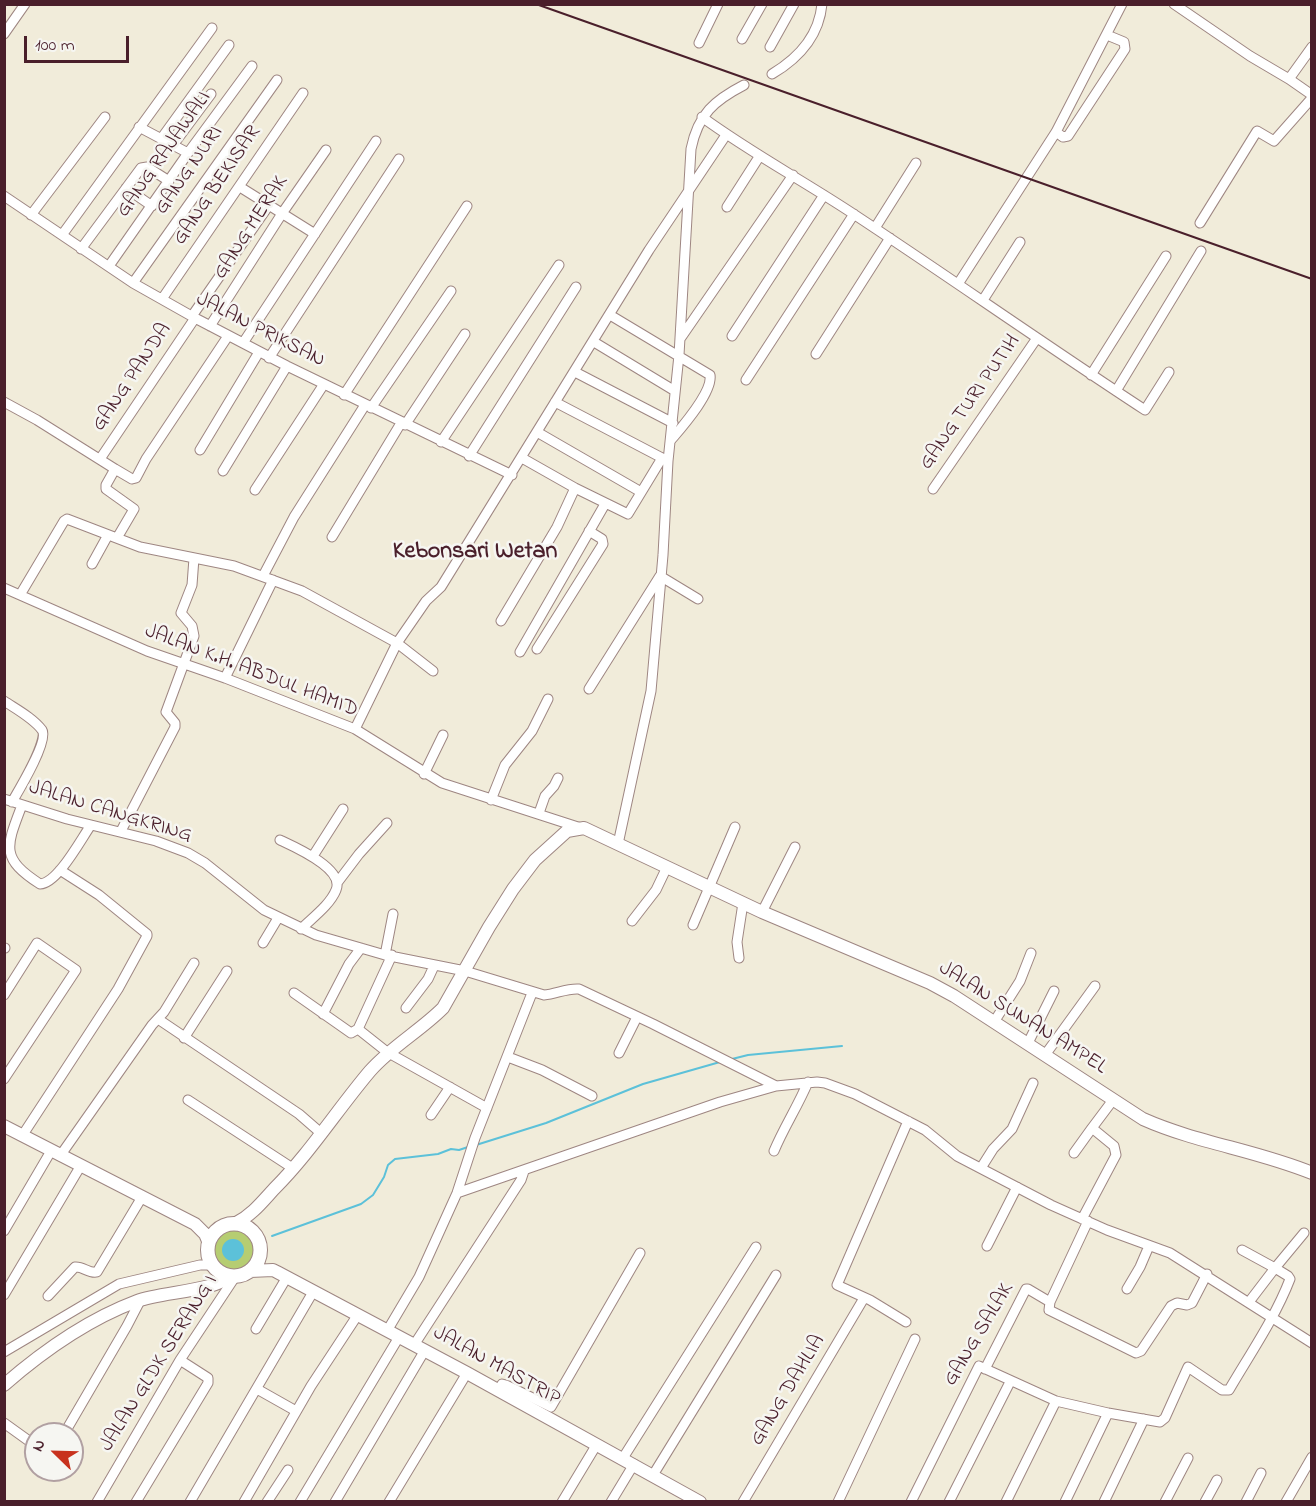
<!DOCTYPE html>
<html>
<head>
<meta charset="utf-8">
<style>
	body { margin:0 }
	#map { position:relative; width:1316px; height:1506px; overflow:hidden; background:#f1ecda; font-family:"Indie Flower",sans-serif }
	canvas { display:block }
	.frame { position:absolute; inset:0; border:6px solid #4a1f2b; pointer-events:none }
	.north { position:absolute; left:24px; top:1422px; width:60px; height:60px; box-sizing:border-box; background:#f6f6f2; border:2px solid #b1a0a2; border-radius:50%; rotate:293deg; font-size:16px; font-weight:700; line-height:24px; text-align:center; color:#4a1f2b }
	.north::after { content:''; display:block; margin:auto; width:21px; height:27px; background:#c8321e; clip-path:polygon(50% 0,100% 100%,50% 72%,0 100%) }
	.scale { position:absolute; left:24px; top:36px; width:105px; height:27px; box-sizing:border-box; border:3px solid #4a1f2b; border-top:0; padding-left:8px; font-size:18px; line-height:21px; white-space:nowrap; color:#4a1f2b; -webkit-text-stroke:4px #f6f6f2; paint-order:stroke }
</style>
</head>
<body>
<div id="map">
<canvas width="1316" height="1506"></canvas>
<div class="frame"></div>
<div class="north">N</div>
<div class="scale">100 m</div>
</div>
<script>
const g = document.querySelector('canvas').getContext('2d');
g.lineJoin = 'round';
function fill(path, color) {
  g.fillStyle = color;
  g.fill(path, 'evenodd');
}
function strokePath(path, color, width, dash) {
  g.strokeStyle = color;
  g.lineWidth = width;
  g.lineCap = dash ? 'butt' : 'round';
  g.setLineDash(dash || []);
  g.stroke(path);
}
function label(font, color, halo, rows, align = 'center') {
  g.font = font + ' "Indie Flower",sans-serif';
  g.lineWidth = 5;
  g.setLineDash([]);
  g.textBaseline = 'middle';
  g.strokeStyle = halo;
  g.fillStyle = color;
  for (const [text, x, y, turn = 0] of rows) {
    g.save();
    g.translate(x, y);
    g.rotate((+turn || 0) * Math.PI / 180);
    g.textAlign = isNaN(turn) ? turn : align;
    if (halo) g.strokeText(text, 0, 0);
    g.fillText(text, 0, 0);
    g.restore();
  }
}
fill(new Path2D(`
	M212 1250a22 22 0 1 1 44 0a22 22 0 1 1-44 0Z`), '#b6cd72');
fill(new Path2D(`
	M222 1250a11 11 0 1 1 22 0a11 11 0 1 1-22 0Z`), '#5cc1d9');
strokePath(new Path2D(`
	M 732,1059 L 748,1055 L 842,1046
	M 476,1145 L 546,1123 L 643,1084 L 720,1062
	M 272,1236 L 361,1204 L 373,1195 L 384,1177 L 388,1165 L 395,1159 L 438,1154 L 451,1149 L 459,1150 L 468,1147`), '#5cc1d9', 2);
const minor = new Path2D(`
	M 1174,4 L 1250,56 L 1289,79 L 1312,95
	M 4,34 L 25,4
	M 742,39 L 762,4
	M 699,43 L 718,4
	M 770,47 L 794,4
	M 772,74 C 799,58 819,36 822,4
	M 1289,79 L 1312,47
	M 702,117 C 751,153 804,181 855,215 C 952,279 1047,346 1145,410 L 1169,372
	M 139,127 L 188,153
	M 1056,132 L 1063,137 L 1068,136 L 1125,49 L 1124,42 L 1107,35
	M 161,139 L 229,45
	M 173,145 L 211,94
	M 240,187 L 315,234
	M 126,188 L 152,206
	M 4,196 L 133,283 L 195,318 L 287,366 L 512,475
	M 727,207 L 759,157
	M 31,215 L 105,117
	M 1200,223 L 1257,131 L 1274,141 L 1312,98
	M 875,228 L 916,163
	M 62,235 L 212,28
	M 81,249 L 141,168 L 147,167 L 169,181
	M 109,266 L 188,153 L 252,66
	M 133,283 L 277,80
	M 958,284 L 1056,132 L 1122,4
	M 162,299 L 303,93
	M 983,300 L 1020,242
	M 610,315 L 710,375 C 713,392 682,427 671,440
	M 192,316 L 269,205
	M 210,326 L 283,212 L 326,150
	M 732,336 L 824,195
	M 680,339 L 793,175
	M 594,342 L 675,391
	M 243,343 L 376,141
	M 816,354 L 890,238
	M 269,358 L 399,159
	M 575,372 L 673,423
	M 1091,375 L 1166,256
	M 746,380 L 854,214
	M 1116,391 L 1201,251
	M 344,395 L 467,206
	M 4,402 L 37,420 L 115,469 L 106,485 L 106,489 L 134,509 L 117,538
	M 555,402 L 666,460
	M 371,408 L 451,291
	M 405,425 L 465,334
	M 537,432 L 641,492
	M 441,442 L 559,265
	M 200,450 L 259,352
	M 469,456 L 576,287
	M 522,458 L 575,488 L 628,514 L 662,458
	M 100,459 L 195,318
	M 115,469 L 132,479 L 136,478 L 146,459 L 228,336
	M 223,471 L 287,366
	M 933,489 L 1037,338
	M 255,490 L 324,384
	M 332,537 L 401,423
	M 92,564 L 108,535
	M 263,576 L 294,517 L 365,405
	M 4,588 L 147,651 L 225,678 L 355,729 L 442,783 L 581,828
	M 20,595 L 64,521 L 67,519 L 140,547 L 234,566 L 302,591 L 397,643 L 433,671
	M 501,621 L 557,527 L 575,488
	M 537,649 L 603,544 L 602,539 L 589,531
	M 520,652 L 605,504
	M 225,678 L 273,580
	M 589,689 L 660,576 L 698,599
	M 4,701 C 16,709 33,718 42,730 C 49,740 19,790 12,802
	M 355,729 L 397,643 L 426,601 L 441,587 L 649,250 L 726,135
	M 424,774 L 443,735
	M 4,799 L 67,819 L 156,841 L 188,853 L 205,863 L 264,910 L 316,935 L 385,955 L 465,971 L 544,995 C 556,994 567,988 579,989 L 653,1024 L 776,1086 L 817,1082 L 825,1083 L 855,1094 L 925,1130 L 957,1156 L 1051,1205 L 1107,1230 L 1170,1253 L 1312,1343
	M 491,800 L 505,765 L 532,731 L 548,699
	M 22,805 C 6,847 0,858 40,884 C 58,883 81,839 91,825
	M 539,813 L 545,796 L 554,786 L 558,778
	M 121,831 L 175,727 L 175,723 L 166,712 L 194,636 L 192,626 L 181,613 L 192,585 L 194,558
	M 280,840 C 295,847 345,869 336,890 C 330,905 312,918 301,929
	M 618,844 L 651,691 L 663,555 L 668,461 L 679,355 L 691,149 C 698,114 715,100 744,85
	M 313,856 L 343,809
	M 337,883 L 359,854 L 387,823
	M 762,912 L 795,847
	M 632,921 L 656,890 L 667,867
	M 693,925 L 735,827
	M 263,943 L 278,918
	M 4,948 L 5,948
	M 385,955 L 393,914
	M 392,955 L 358,1029 L 387,1052 L 487,1108
	M 739,958 L 737,942 L 743,903
	M 294,993 L 351,1033 L 358,1029
	M 4,995 L 37,943 L 76,970 L 4,1079
	M 406,1008 L 428,979 L 434,966
	M 323,1014 L 349,964 L 361,948
	M 158,1019 L 299,1114 L 322,1134
	M 994,1022 L 1020,981 L 1031,953
	M 184,1038 L 227,971
	M 1028,1043 L 1054,991
	M 619,1053 L 637,1017
	M 1045,1055 L 1095,986
	M 508,1057 L 542,1070 L 592,1096
	M 188,1100 L 294,1169
	M 431,1115 L 450,1087
	M 22,1136 L 118,989 L 147,936 L 147,934 L 99,895 L 60,870
	M 774,1151 C 784,1127 798,1106 808,1082
	M 1074,1153 L 1092,1128
	M 60,1156 L 152,1025 L 164,1012 L 194,963
	M 981,1168 L 993,1149 L 1012,1129 L 1033,1083
	M 457,1193 L 720,1102 L 776,1086
	M 1082,1219 L 1116,1155 L 1114,1146 L 1092,1128 L 1113,1100
	M210 1250a24 24 0 1 1 48 0a24 24 0 1 1-48 0Z
	M 4,1231 L 51,1151
	M 987,1246 L 1017,1187
	M 1242,1250 L 1275,1268 L 1304,1233
	M 1127,1289 L 1140,1267 L 1149,1246
	M 4,1295 L 80,1167
	M 48,1296 L 75,1267 C 83,1266 89,1274 97,1272 L 142,1197
	M 1050,1302 L 1049,1310 L 1136,1353 L 1141,1351 L 1171,1306 L 1177,1303 L 1187,1305 L 1192,1303 L 1207,1274
	M 906,1322 L 870,1300 L 837,1285 L 908,1121
	M 256,1329 L 287,1277
	M 387,1331 L 419,1277 L 457,1193 L 475,1138 L 532,993
	M 414,1345 L 521,1180 L 524,1171
	M 4,1352 L 119,1284 L 200,1265 L 212,1265
	M 985,1369 L 1026,1289 L 1028,1289 L 1050,1302 L 1088,1221
	M 257,1389 L 296,1411
	M 498,1391 L 502,1384 L 506,1385 L 551,1407 L 640,1253
	M 4,1423 L 36,1446
	M 64,1434 L 127,1326 L 141,1299
	M 623,1458 L 756,1247
	M 653,1475 L 776,1275
	M 97,1502 L 180,1360 L 235,1277
	M 136,1502 L 208,1383 L 208,1378 L 180,1360
	M 190,1502 L 313,1292
	M 244,1502 L 311,1386 L 357,1316
	M 267,1502 L 288,1470
	M 300,1502 L 399,1337
	M 335,1502 L 425,1350
	M 389,1502 L 467,1373
	M 562,1502 L 597,1444
	M 611,1502 L 634,1464
	M 743,1502 L 864,1298
	M 838,1502 L 915,1339
	M 911,1502 L 979,1366 L 1056,1401 L 1108,1413 L 1160,1422 L 1165,1418 L 1188,1367 L 1222,1390 L 1229,1390 C 1250,1354 1275,1318 1290,1279 L 1288,1276 L 1275,1268 L 1249,1302
	M 949,1502 L 1010,1382
	M 1006,1502 L 1056,1401
	M 1065,1502 L 1108,1413
	M 1104,1502 L 1144,1419
	M 1165,1502 L 1188,1458
	M 1205,1502 L 1217,1480
	M 1246,1502 L 1261,1473
	M 1286,1502 L 1312,1457`);
const major = new Path2D(`
	M 4,1126 L 195,1224 L 205,1234 L 208,1241
	M 236,1223 C 252,1215 262,1202 274,1189 C 310,1153 337,1110 370,1071 C 392,1046 420,1031 443,1008 L 489,927 L 513,889 L 535,860 L 567,831 L 584,828 L 762,912 L 930,983 L 954,996 L 1143,1119 C 1197,1143 1256,1150 1312,1173
	M207 1250a27 27 0 1 1 54 0a27 27 0 1 1-54 0Z
	M 250,1271 L 273,1270 L 277,1272 L 467,1373 L 700,1502
	M 4,1385 C 43,1351 89,1319 137,1301 C 160,1292 216,1291 230,1276`);
strokePath(minor, '#9e8682', 11);
strokePath(major, '#9e8682', 14);
strokePath(minor, '#fff', 9);
strokePath(major, '#fff', 12);
strokePath(new Path2D(`
	M 536,4 L 1312,279`), '#4a1f2b', 2);
label('21px', '#4a1f2b', '#f6f6f2', [
	["GANG RAJAWALI",165,155,-55],
	["GANG NURI",190,171,-55],
	["GANG BEKISAR",218,186,-56],
	["GANG MERAK",252,228,-57],
	["JALAN PRIKSAN",260,331,27],
	["GANG PANDA",133,378,-56],
	["GANG TURI PUTIH",971,403,-55],
	["JALAN K.H. ABDUL HAMID",251,672,21],
	["JALAN CANGKRING",110,813,17],
	["JALAN SUNAN AMPEL",1022,1019,32],
	["GANG SALAK",980,1335,-59],
	["JALAN GLDK SERANG I",160,1364,-58],
	["JALAN MASTRIP",496,1367,29],
	["GANG DAHLIA",789,1391,-59]
]);
label('bold 24px', '#4a1f2b', '#f6f6f2', [
	["Kebonsari Wetan",475,553]
]);
</script>
</body>
</html>
